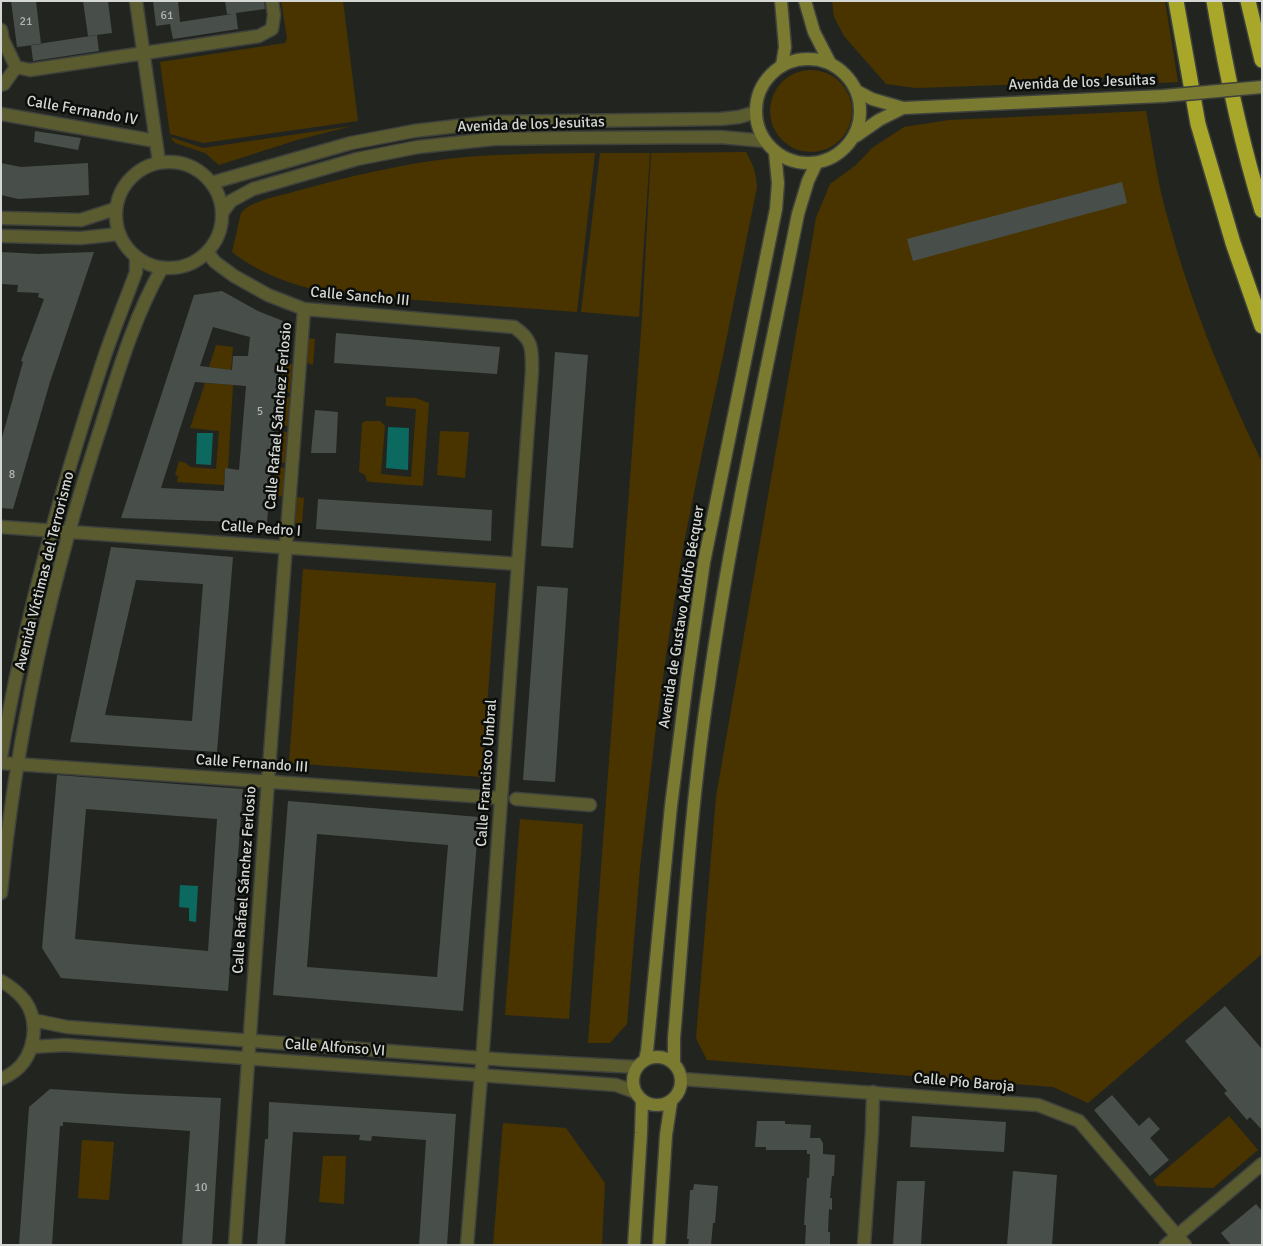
<!DOCTYPE html>
<html>
<head>
<meta charset="utf-8">
<style>
	body { margin:0 }
	#map { position:relative; width:1263px; height:1246px; overflow:hidden; background:#22251f; font-family:Signika,sans-serif }
	canvas { display:block }
	.frame { position:absolute; inset:0; border:2px solid #d4d7d3; pointer-events:none }
</style>
</head>
<body>
<div id="map">
<canvas width="1263" height="1246"></canvas>
<div class="frame"></div>
</div>
<script>
const g = document.querySelector('canvas').getContext('2d');
g.lineJoin = 'round';
function fill(path, color) {
  g.fillStyle = color;
  g.fill(path, 'evenodd');
}
function strokePath(path, color, width, dash) {
  g.strokeStyle = color;
  g.lineWidth = width;
  g.lineCap = dash ? 'butt' : 'round';
  g.setLineDash(dash || []);
  g.stroke(path);
}
function label(font, color, halo, rows, align = 'center') {
  g.font = font + ' Signika,sans-serif';
  g.lineWidth = 5;
  g.setLineDash([]);
  g.textBaseline = 'middle';
  g.strokeStyle = halo;
  g.fillStyle = color;
  for (const [text, x, y, turn = 0] of rows) {
    g.save();
    g.translate(x, y);
    g.rotate((+turn || 0) * Math.PI / 180);
    g.textAlign = isNaN(turn) ? turn : align;
    if (halo) g.strokeText(text, 0, 0);
    g.fillText(text, 0, 0);
    g.restore();
  }
}
fill(new Path2D(`
	M 281,1 L 343,1 L 358,121 L 203,143 L 170,134 L 160,62 L 285,43 L 287,38 Z
	M 832,1 L 1165,1 L 1178,82 L 1159,83 L 1157,73 L 1031,84 L 916,88 L 886,84 L 844,36 L 834,17 Z
	M770 111a41 41 0 1 1 82 0a41 41 0 1 1-82 0Z
	M 1146,111 C 1153,146 1157,182 1167,216 C 1190,301 1223,383 1262,462 L 1262,954 L 1088,1103 L 1053,1087 L 707,1060 L 696,1038 L 716,797 L 816,218 L 830,184 L 856,165 L 872,148 L 904,127 L 949,120 Z
	M 352,126 L 297,140 L 219,165 L 205,153 L 175,143 L 170,137 L 203,148 Z
	M 746,152 C 753,164 756,173 757,187 L 724,351 L 703,448 L 683,548 L 668,642 L 655,735 L 640,867 L 627,1024 L 610,1043 L 588,1043 L 642,318 L 651,153 Z
	M 595,153 L 577,312 L 334,294 C 298,287 261,275 232,252 L 241,213 C 250,201 279,196 293,192 C 339,179 385,168 431,161 C 485,153 541,154 595,153 Z
	M 600,153 L 650,153 L 639,317 L 581,312 Z
	M 308,338 L 315,339 L 313,365 L 307,363 Z
	M 216,345 L 233,347 L 231,370 L 209,367 Z
	M 283,363 L 292,364 L 290,393 L 281,391 Z
	M 205,383 L 233,385 L 228,468 L 225,468 L 224,485 L 177,482 L 178,476 L 175,475 L 179,461 L 186,463 L 190,467 L 216,469 L 219,431 L 190,428 Z
	M 280,396 L 290,397 L 288,426 L 278,426 Z
	M 386,397 L 416,398 L 429,403 L 423,486 L 371,482 L 367,481 L 365,475 L 359,472 L 362,423 L 366,421 L 380,421 L 385,426 L 381,474 L 411,477 L 416,409 L 386,406 Z
	M 440,431 L 469,432 L 465,478 L 437,475 Z
	M 278,432 L 288,432 L 285,463 L 276,462 Z
	M 275,466 L 285,468 L 283,496 L 273,497 Z
	M 297,497 L 304,498 L 302,523 L 295,523 Z
	M 303,569 L 496,583 L 482,777 L 289,763 Z
	M 520,819 L 583,824 L 569,1019 L 505,1015 Z
	M 1229,1116 L 1258,1150 L 1213,1188 L 1157,1186 L 1153,1180 Z
	M 503,1123 L 566,1128 L 605,1183 L 602,1245 L 493,1245 Z
	M 82,1140 L 114,1142 L 109,1200 L 78,1198 Z
	M 323,1156 L 346,1156 L 344,1204 L 319,1202 Z`), '#493400');
fill(new Path2D(`
	M 388,427 L 409,428 L 408,470 L 386,468 Z
	M 197,433 L 213,433 L 211,465 L 196,464 Z
	M 180,885 L 198,886 L 196,922 L 189,921 L 189,908 L 179,907 Z`), '#0b695f');
fill(new Path2D(`
	M 11,1 L 36,1 L 41,44 L 17,47 Z
	M 83,1 L 108,1 L 112,33 L 88,36 Z
	M 153,1 L 178,1 L 180,22 L 232,14 L 227,14 L 225,1 L 264,1 L 265,9 L 236,13 L 238,29 L 173,39 L 170,24 L 156,26 Z
	M 97,35 L 99,51 L 33,61 L 31,45 Z
	M 35,131 L 81,138 L 78,150 L 34,142 Z
	M 1,163 L 21,167 L 88,163 L 89,195 L 18,199 L 1,195 Z
	M 1122,182 L 1127,203 L 913,261 L 907,239 Z
	M 1,252 L 38,254 L 94,252 L 50,382 L 13,509 L 1,508 L 1,441 L 23,362 L 21,361 L 44,299 L 38,297 L 39,293 L 17,292 L 18,285 L 1,284 Z
	M 222,291 L 258,311 L 283,321 L 267,523 L 121,518 L 194,295 ZM 213,327 L 250,337 L 248,356 L 233,356 L 232,370 L 200,366 ZM 195,382 L 246,386 L 239,470 L 225,468 L 224,491 L 161,488 Z
	M 336,333 L 500,347 L 497,374 L 334,363 Z
	M 555,352 L 588,355 L 573,548 L 541,546 Z
	M 315,410 L 338,412 L 336,453 L 311,453 Z
	M 318,499 L 492,510 L 491,541 L 316,529 Z
	M 111,547 L 233,557 L 217,752 L 70,742 ZM 136,580 L 203,584 L 192,721 L 105,715 Z
	M 537,586 L 568,588 L 555,782 L 523,780 Z
	M 57,775 L 243,789 L 228,991 L 61,978 L 42,948 ZM 86,809 L 217,819 L 208,951 L 75,939 Z
	M 288,801 L 479,817 L 463,1011 L 273,995 ZM 317,834 L 448,845 L 437,977 L 307,967 Z
	M 1225,1006 L 1262,1049 L 1262,1130 L 1250,1117 L 1247,1120 L 1224,1093 L 1227,1091 L 1185,1041 Z
	M 50,1089 L 127,1094 L 221,1098 L 212,1245 L 182,1245 L 190,1131 L 63,1122 L 63,1126 L 60,1126 L 52,1245 L 19,1245 L 29,1107 Z
	M 1112,1095 L 1139,1126 L 1149,1117 L 1160,1129 L 1150,1138 L 1169,1160 L 1150,1176 L 1094,1110 Z
	M 269,1102 L 456,1114 L 447,1245 L 419,1245 L 426,1140 L 372,1136 L 371,1141 L 359,1140 L 360,1135 L 293,1132 L 285,1245 L 257,1245 L 265,1139 L 268,1139 Z
	M 912,1116 L 1006,1122 L 1004,1152 L 910,1147 Z
	M 757,1121 L 785,1121 L 785,1124 L 811,1125 L 810,1138 L 820,1138 L 823,1143 L 823,1154 L 835,1155 L 834,1176 L 832,1176 L 830,1198 L 832,1198 L 832,1210 L 829,1209 L 828,1232 L 830,1232 L 830,1244 L 805,1245 L 806,1225 L 804,1225 L 807,1178 L 809,1178 L 810,1154 L 807,1154 L 807,1150 L 766,1150 L 766,1147 L 755,1147 Z
	M 1013,1171 L 1057,1175 L 1052,1245 L 1007,1245 Z
	M 897,1181 L 925,1181 L 921,1245 L 893,1245 Z
	M 694,1184 L 718,1186 L 715,1223 L 713,1223 L 711,1245 L 688,1245 L 689,1239 L 687,1239 L 690,1190 L 693,1190 Z
	M 1256,1204 L 1262,1211 L 1262,1245 L 1231,1245 L 1221,1233 Z`), '#484e4a');
const street = new Path2D(`
	M 136,1 L 159,162
	M 1,30 L 3,40 L 16,67 L 30,70 L 259,36 L 272,29 L 274,15 L 272,1
	M 1,85 L 4,84 L 16,67
	M 1,114 L 156,141
	M116 215a53 53 0 1 1 106 0a53 53 0 1 1-106 0Z
	M 211,183 L 351,143 L 414,131 L 491,122 L 720,119 L 739,117 L 756,112
	M 222,213 L 231,201 L 253,189 L 357,159 L 418,147 L 493,139 L 569,138 L 720,137 L 765,141
	M 1,218 L 81,220 L 115,209
	M 1,236 L 81,238 L 119,234
	M 207,252 L 215,262 L 234,276 L 268,295 L 304,309 L 514,327 C 533,340 532,348 532,371 L 481,1076 L 467,1245
	M 1,527 L 518,564
	M 1,757 C 23,623 60,491 103,361 C 113,331 125,302 136,272 L 136,257
	M 1,763 L 501,798
	M 516,799 L 590,805
	M 1,893 C 16,733 53,572 103,420 C 119,369 135,315 162,268
	M 1,981 C 10,986 18,992 25,1001 C 40,1022 35,1055 15,1071 C 11,1074 6,1077 1,1079
	M 33,1020 L 67,1027 L 508,1060 L 637,1067
	M 31,1047 L 65,1045 L 616,1085 L 635,1092
	M 682,1079 L 1038,1105 L 1079,1121 L 1185,1245
	M 235,1245 L 268,781 L 304,309
	M 864,1245 L 872,1132 L 873,1092
	M 1166,1245 L 1262,1164`);
const secondary = new Path2D(`
	M 781,1 L 785,47 L 782,65
	M 805,1 L 814,32 L 830,63
	M756 111a52 52 0 1 1 104 0a52 52 0 1 1-104 0Z
	M 857,91 L 872,99 L 903,108 L 1163,96
	M 856,136 L 879,120 L 903,108
	M633 1081a24 24 0 1 1 48 0a24 24 0 1 1-48 0Z
	M 645,1060 L 647,1051 L 671,806 L 687,680 L 704,562 L 776,209 L 778,183 L 775,153
	M 674,1064 L 674,1038 C 684,920 691,801 709,684 C 731,526 767,370 798,214 L 808,181 L 816,164
	M 634,1245 L 641,1133 L 642,1101
	M 659,1245 L 666,1135 L 671,1102`);
const highway = new Path2D(`
	M 1176,1 L 1198,124 L 1233,243 L 1262,326
	M 1214,1 C 1226,71 1241,142 1262,210
	M 1248,1 L 1262,60`);
strokePath(street, '#3e413c', 15);
strokePath(secondary, '#3e413c', 15);
strokePath(highway, '#3e413c', 18);
strokePath(street, '#5b5b30', 12);
strokePath(secondary, '#7a7a31', 12);
strokePath(highway, '#a8a729', 15);
const secondaryBridge = new Path2D(`
	M 1163,96 L 1262,87`);
strokePath(secondaryBridge, '#3e413c', 15, []);
strokePath(secondaryBridge, '#7a7a31', 12);
label('12px', '#b1b5b1', null, [
	["61",167,16],
	["21",26,22],
	["5",260,412],
	["8",12,475],
	["10",201,1188]
]);
label('15px', '#d4d7d3', '#0c0e0b', [
	["Avenida de los Jesuitas",1082,83,-2],
	["Calle Fernando IV",82,111,10],
	["Avenida de los Jesuitas",531,125,-2],
	["Calle Sancho III",360,297,5],
	["Calle Rafael Sánchez Ferlosio",279,416,-85],
	["Calle Pedro I",261,529,4],
	["Avenida Víctimas del Terrorismo",45,571,-76],
	["Avenida de Gustavo Adolfo Bécquer",682,617,-81],
	["Calle Fernando III",252,764,4],
	["Calle Francisco Umbral",487,773,-86],
	["Calle Rafael Sánchez Ferlosio",245,880,-86],
	["Calle Alfonso VI",335,1048,4],
	["Calle Pío Baroja",964,1083,5]
]);
</script>
</body>
</html>
